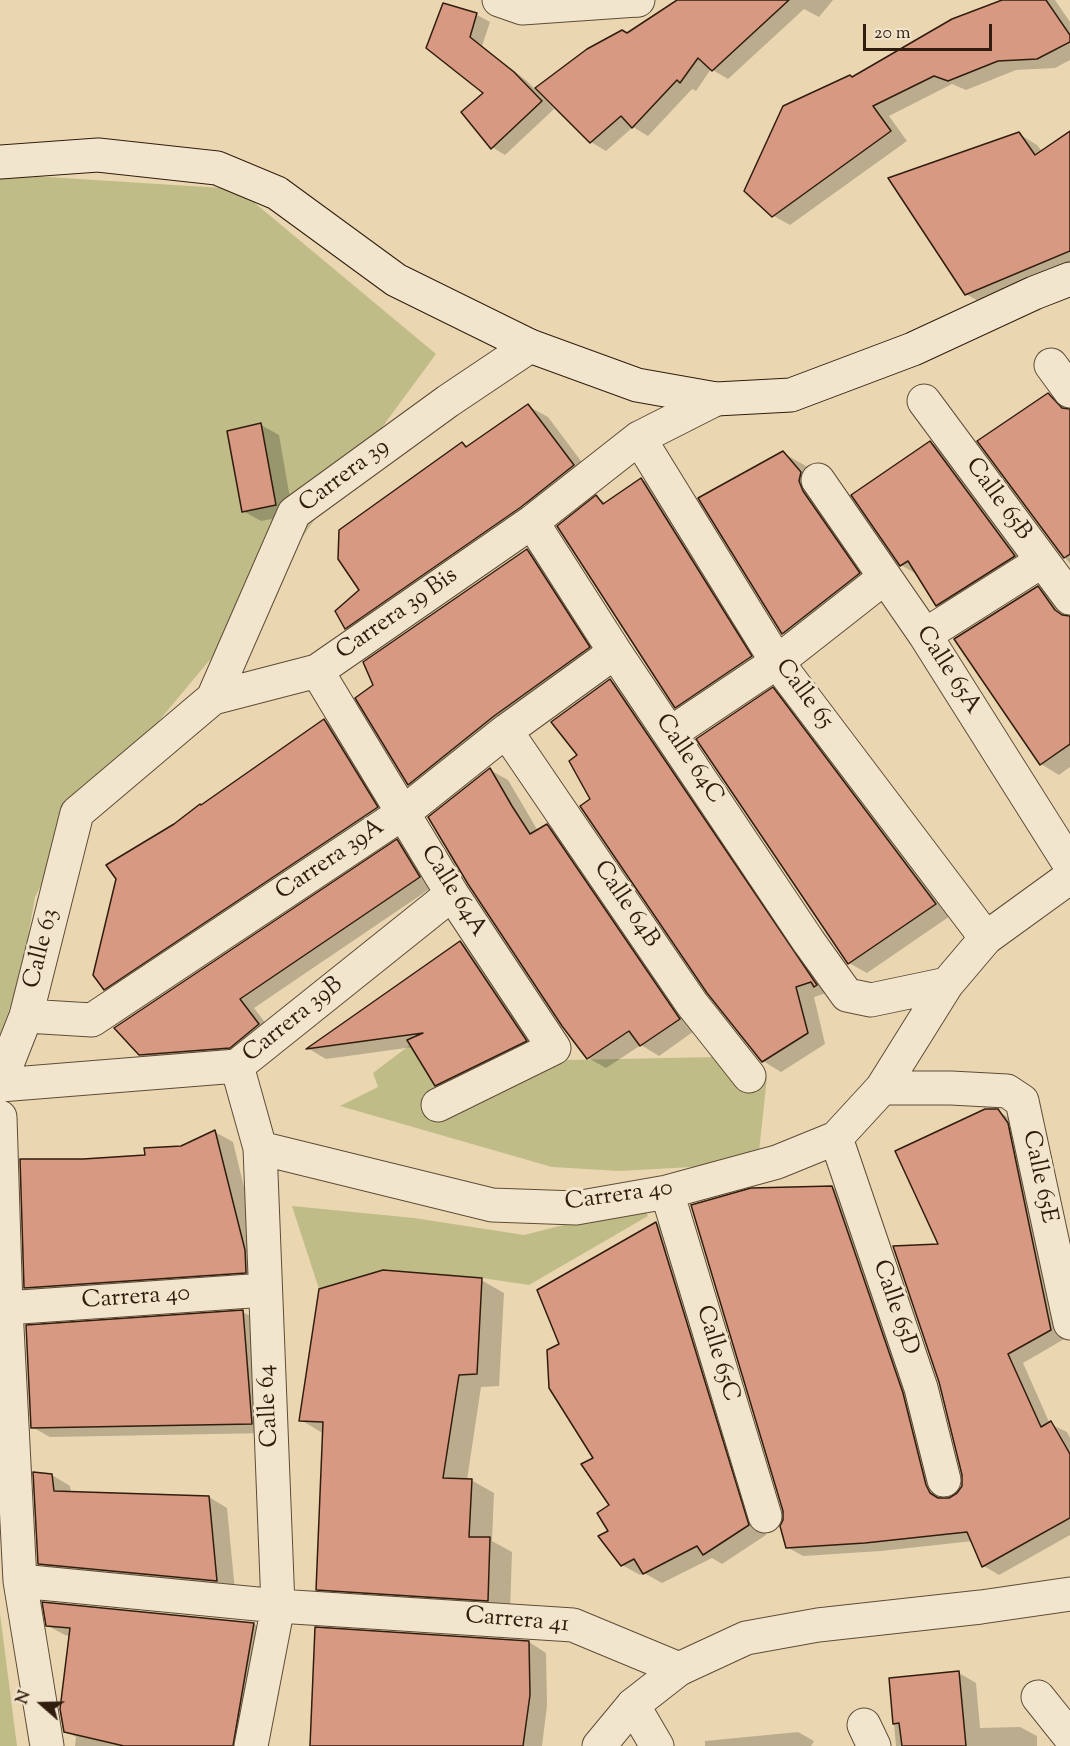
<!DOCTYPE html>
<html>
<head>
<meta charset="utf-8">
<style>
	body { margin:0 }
	#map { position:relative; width:1070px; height:1746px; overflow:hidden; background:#ead7b2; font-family:"Sorts Mill Goudy",serif }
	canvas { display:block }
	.north { position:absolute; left:12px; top:1674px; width:60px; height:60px; -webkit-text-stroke:4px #f1e5cd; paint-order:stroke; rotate:290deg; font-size:16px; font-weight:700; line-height:24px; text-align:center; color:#311d0e }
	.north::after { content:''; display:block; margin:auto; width:21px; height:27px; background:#311d0e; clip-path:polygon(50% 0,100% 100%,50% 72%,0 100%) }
	.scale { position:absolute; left:863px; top:24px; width:129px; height:27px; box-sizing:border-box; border:3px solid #311d0e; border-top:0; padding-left:8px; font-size:18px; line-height:21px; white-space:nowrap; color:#311d0e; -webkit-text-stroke:4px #f1e5cd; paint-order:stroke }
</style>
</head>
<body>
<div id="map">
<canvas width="1070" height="1746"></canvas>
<div class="north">N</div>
<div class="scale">20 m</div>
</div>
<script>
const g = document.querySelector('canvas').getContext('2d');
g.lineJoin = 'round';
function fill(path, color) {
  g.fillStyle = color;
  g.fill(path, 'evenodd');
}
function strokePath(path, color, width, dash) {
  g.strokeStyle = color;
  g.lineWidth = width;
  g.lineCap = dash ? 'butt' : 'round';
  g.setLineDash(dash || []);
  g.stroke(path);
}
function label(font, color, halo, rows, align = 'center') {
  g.font = font + ' "Sorts Mill Goudy",serif';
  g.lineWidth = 6;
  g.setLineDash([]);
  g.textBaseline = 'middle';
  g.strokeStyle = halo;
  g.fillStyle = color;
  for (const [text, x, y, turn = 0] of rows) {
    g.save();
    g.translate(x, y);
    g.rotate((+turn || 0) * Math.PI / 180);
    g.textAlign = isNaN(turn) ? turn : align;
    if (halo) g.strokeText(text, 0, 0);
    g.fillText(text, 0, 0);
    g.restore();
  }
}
fill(new Path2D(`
	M 15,175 L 238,189 L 436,354 L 330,498 L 249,613 L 71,826 L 35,897 L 21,977 L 0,1035 L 0,179 Z
	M 410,1045 L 436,1088 L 516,1061 L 718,1057 L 767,1077 L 758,1161 L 692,1167 L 619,1171 L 552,1167 L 340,1106 L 378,1087 L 373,1073 Z
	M 643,1205 L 648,1216 L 529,1285 L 482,1278 L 383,1270 L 319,1289 L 292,1206 L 414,1218 L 524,1235 Z
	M 0,1614 L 17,1746 L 0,1746 Z`), '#bfbc87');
fill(new Path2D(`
	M 682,0 L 833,0 L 819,17 L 804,9 L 728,79 L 711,69 L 696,91 L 692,89 L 648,136 L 633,127 L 606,151 L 591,142 L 627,34 Z
	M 1006,0 L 1055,0 L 1070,22 L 1070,60 L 1055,68 L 1016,70 L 966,90 L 952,84 L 889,116 L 907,141 L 790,225 L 772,215 L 854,78 Z
	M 444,5 L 477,15 L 490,22 L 482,46 L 527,81 L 554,109 L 505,155 L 492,147 L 485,93 Z
	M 1019,134 L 1037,145 L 1044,154 L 1070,135 L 1070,269 L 985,305 L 966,294 Z
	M 1048,395 L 1067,405 L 1070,410 L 1070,564 L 979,442 Z
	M 528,406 L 548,417 L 593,477 L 366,639 L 346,628 L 361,590 L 462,444 L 468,447 ZM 526,501 L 528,504 L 361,619 L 360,618 Z
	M 261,425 L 279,435 L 293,515 L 261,521 L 243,511 Z
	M 930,442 L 948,453 L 1032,566 L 955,615 L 937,605 L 918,575 L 901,565 Z
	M 783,453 L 806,466 L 823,486 L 881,587 L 806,646 L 783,633 Z
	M 641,479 L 659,490 L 769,667 L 694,717 L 676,707 L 597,497 L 606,503 Z
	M 527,550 L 544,560 L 606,657 L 426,794 L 409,784 L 375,686 Z
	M 1038,588 L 1056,598 L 1070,617 L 1070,767 L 1059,775 L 1041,764 Z
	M 610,680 L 629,691 L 826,993 L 814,997 L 825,1044 L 781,1072 L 763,1061 L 592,800 Z
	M 773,689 L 791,699 L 953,914 L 867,973 L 849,963 Z
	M 325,721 L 342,731 L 394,818 L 122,999 L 105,989 L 174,825 Z
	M 490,770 L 508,780 L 538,831 L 547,826 L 565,837 L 697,1029 L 659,1056 L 641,1045 L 606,1068 L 588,1058 Z
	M 397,841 L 412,850 L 434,886 L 254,1008 L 273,1033 L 245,1056 L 155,1063 L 140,1054 Z
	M 461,942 L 479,953 L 544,1051 L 454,1095 L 436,1085 L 413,1047 L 326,1059 L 309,1049 Z
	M 997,1111 L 1013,1120 L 1066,1338 L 1023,1363 L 1050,1424 L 1067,1432 L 1070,1438 L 1070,1535 L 999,1575 L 984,1566 L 973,1541 L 881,1551 L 803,1556 L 787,1547 L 785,1520 L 832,1187 L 848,1197 L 941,1495 L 944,1499 L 950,1499 L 958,1494 L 963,1486 L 940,1245 Z
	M 215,1132 L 233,1142 L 262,1261 L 263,1282 L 43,1297 L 26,1287 L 83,1161 L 147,1156 L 181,1148 Z
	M 656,1223 L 674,1233 L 766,1535 L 722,1564 L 712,1558 L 662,1583 L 644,1573 L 640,1575 L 622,1565 L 611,1531 L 611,1505 L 595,1459 L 560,1345 Z
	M 481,1280 L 504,1293 L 499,1386 L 481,1387 L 467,1480 L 471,1480 L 494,1493 L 492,1541 L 512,1552 L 510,1613 L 341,1602 L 318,1589 L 324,1434 L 301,1420 Z
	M 243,1312 L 261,1322 L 269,1433 L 50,1437 L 32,1427 Z
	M 52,1475 L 70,1486 L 71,1493 L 209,1497 L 227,1508 L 235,1591 L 58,1574 L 39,1563 Z
	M 44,1604 L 254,1624 L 271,1634 L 250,1746 L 75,1746 L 76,1737 L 65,1731 L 70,1636 L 65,1635 L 48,1626 Z
	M 529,1642 L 546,1653 L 547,1706 L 542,1746 L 311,1746 Z
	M 959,1673 L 976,1683 L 980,1728 L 1020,1727 L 1037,1736 L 1037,1746 L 896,1746 L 890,1680 Z
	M 798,1732 L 814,1741 L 811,1746 L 705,1746 L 705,1741 Z`), '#0003');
const building = new Path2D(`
	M 677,0 L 789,0 L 712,71 L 698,58 L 680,83 L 677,80 L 632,128 L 621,116 L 590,143 L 535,88 L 587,49 L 622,30 L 627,33 Z
	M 1002,0 L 1046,0 L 1070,35 L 1070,42 L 1037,59 L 998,61 L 948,81 L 934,76 L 873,106 L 891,131 L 772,217 L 744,191 L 783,106 L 850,75 L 852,77 L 952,19 Z
	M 443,3 L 477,13 L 470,37 L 514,72 L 542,101 L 491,149 L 461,112 L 483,93 L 426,48 Z
	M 1070,131 L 1070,251 L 965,295 L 888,178 L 1019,132 L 1035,155 Z
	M 1048,393 L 1062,408 L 1070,409 L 1070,554 L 1064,558 L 977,441 Z
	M 528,404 L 574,465 L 521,507 L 345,629 L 335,611 L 359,590 L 338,559 L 339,530 L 462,442 L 466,447 Z
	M 261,423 L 276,505 L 242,512 L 227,431 Z
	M 930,441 L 1015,556 L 936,606 L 908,561 L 900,566 L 851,495 Z
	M 783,451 L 801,472 L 799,481 L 803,491 L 860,573 L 782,634 L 698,498 Z
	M 641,478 L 752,656 L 675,708 L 557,526 L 596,495 L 603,504 Z
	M 527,549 L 590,647 L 494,716 L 408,785 L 355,698 L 373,685 L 363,662 Z
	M 1038,586 L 1055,610 L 1062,615 L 1070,616 L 1070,744 L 1040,765 L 954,639 Z
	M 610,679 L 817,985 L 814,987 L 811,982 L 796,987 L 808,1033 L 762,1062 L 707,993 L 580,806 L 590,799 L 569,761 L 577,755 L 551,722 Z
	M 773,687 L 936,904 L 848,964 L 696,739 Z
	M 324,719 L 378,807 L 104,990 L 93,975 L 116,879 L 106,865 L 174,824 L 200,804 L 201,805 Z
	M 490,768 L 512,806 L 530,834 L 547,824 L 680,1019 L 640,1046 L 629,1031 L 587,1059 L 562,1026 L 468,884 L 428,817 Z
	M 397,839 L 420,877 L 240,999 L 259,1024 L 230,1048 L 139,1055 L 114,1028 Z
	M 460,941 L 527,1041 L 435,1086 L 407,1040 L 423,1033 L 306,1049 Z
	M 985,1109 L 998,1109 L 1008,1123 L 1051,1330 L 1008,1354 L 1041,1427 L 1051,1421 L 1070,1454 L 1070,1518 L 982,1567 L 967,1532 L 865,1543 L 786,1548 L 780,1526 L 783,1520 L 783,1511 L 691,1205 L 751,1188 L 832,1186 L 903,1393 L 926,1485 L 930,1493 L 938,1498 L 949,1498 L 957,1493 L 962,1486 L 962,1475 L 939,1382 L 893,1246 L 938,1244 L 895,1151 Z
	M 215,1130 L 245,1250 L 246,1273 L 24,1288 L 20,1159 L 83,1159 L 145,1155 L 144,1148 L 181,1146 Z
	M 656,1222 L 749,1525 L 703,1555 L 697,1546 L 643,1574 L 634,1559 L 621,1566 L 598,1536 L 608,1531 L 597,1513 L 609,1505 L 581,1464 L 593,1458 L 549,1388 L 547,1350 L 559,1344 L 537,1290 Z
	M 383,1270 L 482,1278 L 477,1374 L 459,1375 L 443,1478 L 472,1479 L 469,1537 L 490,1537 L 488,1601 L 316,1590 L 323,1422 L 299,1421 L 319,1289 Z
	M 243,1310 L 252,1424 L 31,1428 L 26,1325 Z
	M 33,1472 L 52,1474 L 54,1491 L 209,1496 L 217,1581 L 38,1564 Z
	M 42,1602 L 254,1623 L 233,1746 L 124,1746 L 64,1732 L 60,1709 L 70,1628 L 46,1626 Z
	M 315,1627 L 529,1641 L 530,1695 L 523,1746 L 310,1746 Z
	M 959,1671 L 966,1746 L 902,1746 L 899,1723 L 893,1724 L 889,1678 Z`);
fill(building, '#d79981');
strokePath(building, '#311d0e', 1.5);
const minor = new Path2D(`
	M 499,0 L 522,8 L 637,0
	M 1051,365 L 1070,391
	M 924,401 L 1070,598
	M 639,438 L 777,662 L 986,938
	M 818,480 L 925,635 L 1070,865
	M 532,522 L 615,652 L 809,942 L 847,995 L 871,1000 L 947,984
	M 925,635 L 1042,561
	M 317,671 L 452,894 L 554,1048 L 438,1105
	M 213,698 L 294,513 L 448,401 L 530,346
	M 506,731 L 692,1004 L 749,1076
	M 671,733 L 777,662 L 884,578
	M 26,1016 L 92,1020 L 403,813 L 506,731 L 615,652
	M 237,1066 L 260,1148 L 278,1606 L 251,1746
	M 0,1082 L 26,1016 L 77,813 L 213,698 L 317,671 L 532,522 L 639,438 L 716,399
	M 0,1085 L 237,1066 L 452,894
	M 882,1088 L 951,1088 L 1007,1091 L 1022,1101 L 1070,1323
	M 0,1117 L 6,1308 L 20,1581 L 47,1746
	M 836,1138 L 921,1388 L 944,1480
	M 260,1148 L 492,1205 L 576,1208 L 667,1192 L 777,1162 L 836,1138 L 882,1088 L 947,984 L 986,938 L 1070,877
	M 667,1192 L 765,1516
	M 6,1308 L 265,1290
	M 20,1581 L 278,1606 L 573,1625 L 679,1669
	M 1038,1697 L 1070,1737
	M 633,1705 L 657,1746
	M 864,1725 L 874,1746`);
const tertiary = new Path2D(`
	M 637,0 L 638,0
	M 599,1746 L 633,1705 L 679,1669 L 746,1638 L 818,1625 L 981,1607 L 1070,1594`);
const secondary = new Path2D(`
	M 0,162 L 98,155 L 217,168 L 277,193 L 396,280 L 530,346 L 637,385 L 716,399 L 791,395 L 913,349 L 1034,293 L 1070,279`);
strokePath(minor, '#5f4c37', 35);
strokePath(tertiary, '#5f4c37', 35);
strokePath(secondary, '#311d0e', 35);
strokePath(minor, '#f1e5cd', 33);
strokePath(tertiary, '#f1e5cd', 33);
strokePath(secondary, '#f1e5cd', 33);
label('24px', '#311d0e', '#f1e5cd', [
	["Carrera 39",345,477,-37],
	["Calle 65B",997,500,54],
	["Carrera 39 Bis",398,615,-35],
	["Calle 65A",947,671,57],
	["Calle 65",803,695,53],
	["Calle 64C",688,760,56],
	["Carrera 39A",331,861,-34],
	["Calle 64A",452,892,58],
	["Calle 64B",625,905,56],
	["Calle 63",43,949,-76],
	["Carrera 39B",294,1021,-39],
	["Calle 65E",1038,1177,78],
	["Carrera 40",619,1197,-8],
	["Carrera 40",136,1299,-4],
	["Calle 65D",894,1308,71],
	["Calle 65C",716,1354,73],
	["Calle 64",270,1406,-93],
	["Carrera 41",517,1622,5]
]);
</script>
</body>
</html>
